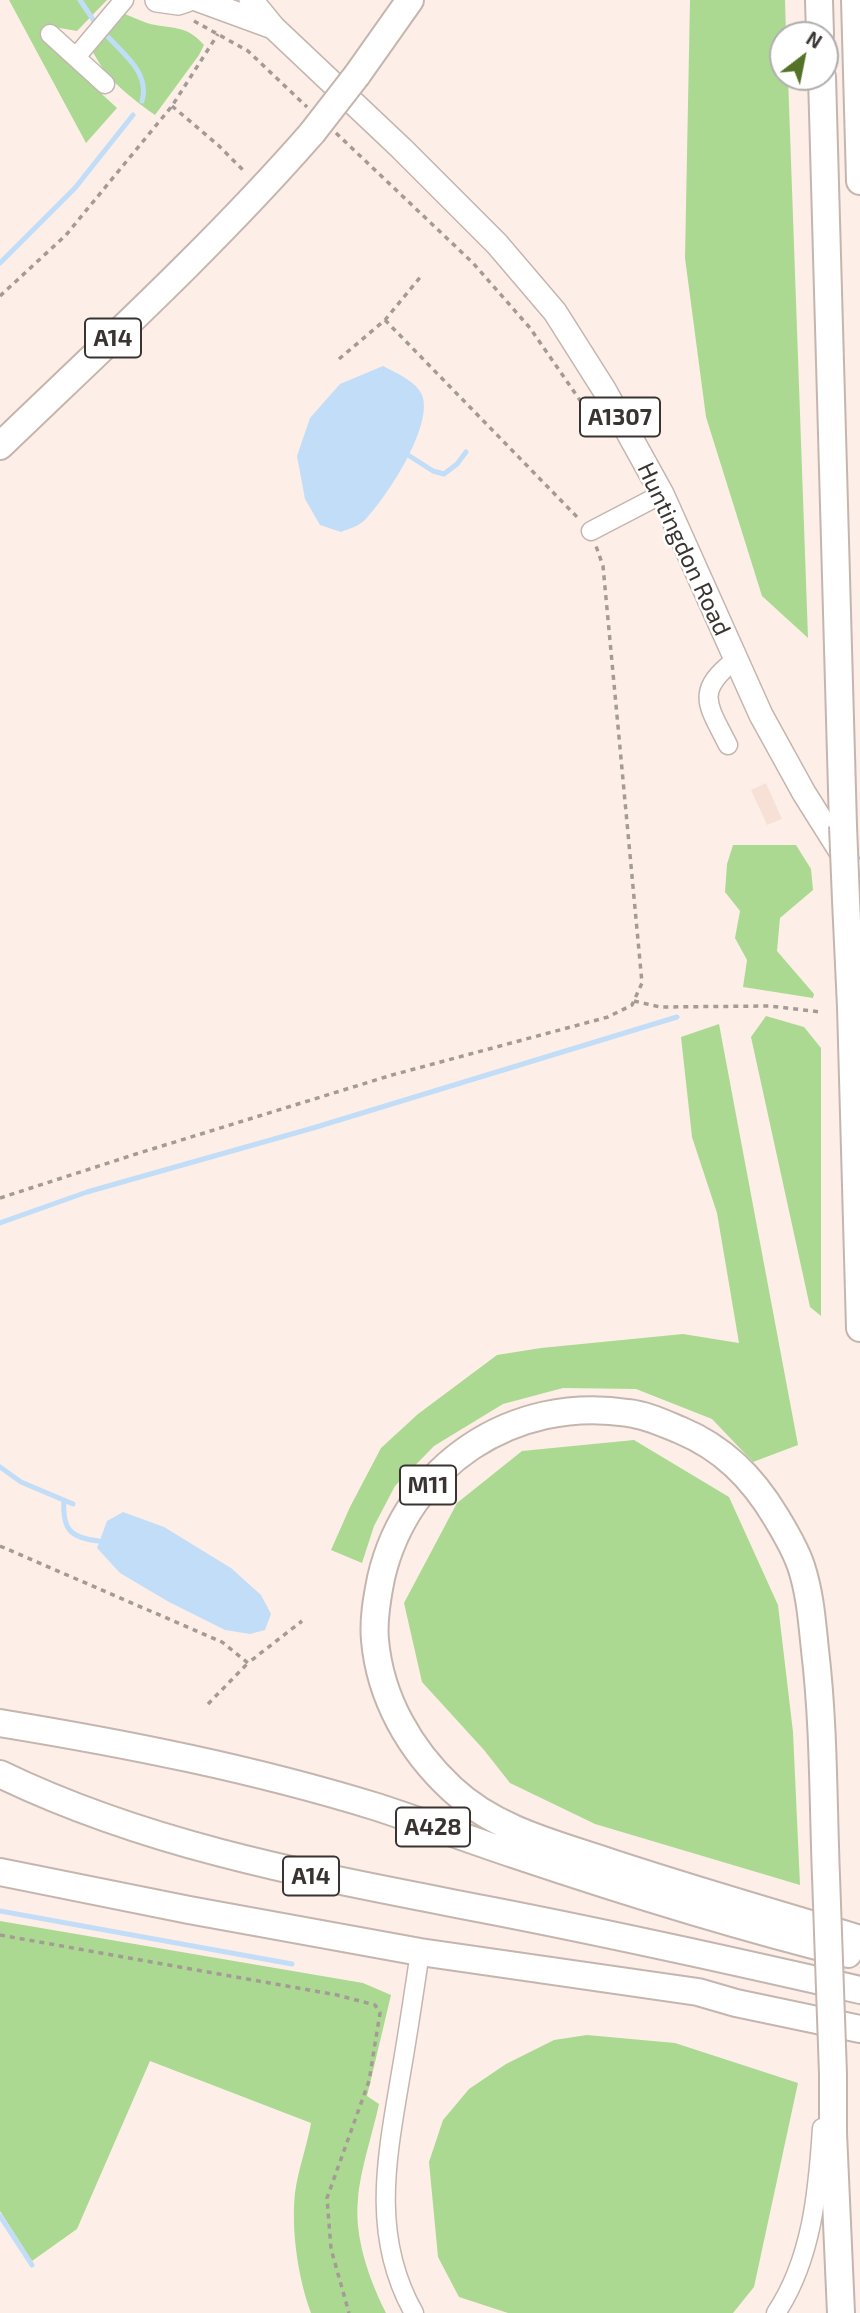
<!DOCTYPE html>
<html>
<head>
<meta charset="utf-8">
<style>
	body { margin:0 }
	#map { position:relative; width:860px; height:2313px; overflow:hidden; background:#fdefe7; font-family:"Exo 2",sans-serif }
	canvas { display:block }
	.north { position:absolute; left:769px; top:21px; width:70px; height:70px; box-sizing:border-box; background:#fff; border:2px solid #b0aead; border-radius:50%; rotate:32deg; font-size:19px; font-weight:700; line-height:28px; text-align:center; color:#393431 }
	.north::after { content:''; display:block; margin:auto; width:24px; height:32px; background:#557226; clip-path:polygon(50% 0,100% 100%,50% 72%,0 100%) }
</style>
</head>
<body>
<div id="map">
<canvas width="860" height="2313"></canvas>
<div class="north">N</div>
</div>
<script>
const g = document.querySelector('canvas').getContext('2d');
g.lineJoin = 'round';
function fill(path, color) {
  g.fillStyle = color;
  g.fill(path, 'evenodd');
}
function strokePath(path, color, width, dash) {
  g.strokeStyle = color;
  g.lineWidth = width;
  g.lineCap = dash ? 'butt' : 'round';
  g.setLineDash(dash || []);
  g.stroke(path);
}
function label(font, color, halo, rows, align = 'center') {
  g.font = font + ' "Exo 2",sans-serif';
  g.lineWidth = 5;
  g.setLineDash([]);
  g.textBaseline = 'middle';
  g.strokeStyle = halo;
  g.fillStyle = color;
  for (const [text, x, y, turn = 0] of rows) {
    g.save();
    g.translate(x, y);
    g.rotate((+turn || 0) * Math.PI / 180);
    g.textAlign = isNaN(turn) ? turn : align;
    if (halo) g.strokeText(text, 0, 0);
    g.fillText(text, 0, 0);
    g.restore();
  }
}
fill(new Path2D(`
	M 766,783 L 782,819 L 767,825 L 751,790 Z`), '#f7e1d7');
fill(new Path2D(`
	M 9,0 L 107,0 L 77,31 L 48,26 L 41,38 L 117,108 L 86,143 Z
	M 690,0 L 785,0 L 786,35 L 783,35 L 783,77 L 788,77 L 808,638 L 762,596 L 706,417 L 685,258 Z
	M 125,14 C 132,17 139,20 147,23 C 171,30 185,23 204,45 L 199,55 L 155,115 C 130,97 107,80 93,52 Z
	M 733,845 L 796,845 L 811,869 L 813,890 L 780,918 L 777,951 L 814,994 L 813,998 L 743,987 L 747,960 L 735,938 L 740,911 L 725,892 L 727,864 Z
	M 766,1016 L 804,1027 L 821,1048 L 821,1316 L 810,1307 L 751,1037 Z
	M 719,1024 L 798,1445 L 753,1462 L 712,1419 L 636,1389 L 563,1388 L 503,1404 L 434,1446 L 395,1486 L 374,1526 L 362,1563 L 331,1550 L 350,1507 L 381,1448 L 418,1414 L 497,1355 L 541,1348 L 683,1334 L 739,1343 L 717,1213 L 692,1137 L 681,1037 Z
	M 634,1440 L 729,1497 L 778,1605 L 793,1732 L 800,1885 L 595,1824 L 510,1783 L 484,1750 L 422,1682 L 404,1603 L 457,1503 L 522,1451 Z
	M 0,1921 L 363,1983 L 391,1995 L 367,2096 L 379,2104 C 373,2132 360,2171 358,2199 C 354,2237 369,2279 386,2313 L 311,2313 C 298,2278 291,2230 295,2193 C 298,2170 307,2146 311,2123 L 150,2061 L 77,2229 L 32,2261 L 0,2211 Z
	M 587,2035 L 675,2043 L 798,2083 L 754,2287 L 733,2313 L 508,2313 L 459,2297 L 438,2257 L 429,2162 L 443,2120 L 469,2089 L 506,2064 L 554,2040 Z`), '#abd992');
fill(new Path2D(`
	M 383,366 C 396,373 416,381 422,395 C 434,426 386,498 365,520 C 359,526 348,529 341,532 L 320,525 L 305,499 L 297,456 L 310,418 L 340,384 Z
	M 123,1512 L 164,1527 L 231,1568 L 261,1595 L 271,1614 L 265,1630 L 250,1634 L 225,1630 L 169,1602 L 120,1573 L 97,1548 L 107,1521 Z`), '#c1ddf7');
strokePath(new Path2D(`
	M 80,0 L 94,21
	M 108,37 C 125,55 150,74 142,101
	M 0,263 L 75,188 L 133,115
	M 408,455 L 433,471 L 444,474 L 457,464 L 466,452
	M 0,1223 L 87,1192 L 313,1128 L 677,1017
	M 0,1467 L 21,1482 L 73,1504
	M 64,1500 C 62,1529 70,1538 99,1541
	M 0,1911 L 292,1964
	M 0,2216 L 32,2265`), '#c1ddf7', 5);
const minor = new Path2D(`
	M 50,34 L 105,84
	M 76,57 L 124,0
	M 591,531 L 662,494
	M 728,745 C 708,705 694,692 735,660
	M 414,2313 C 370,2235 387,2157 401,2073 C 408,2033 414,1992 420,1952
	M 776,2313 C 812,2259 818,2191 822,2128`);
const major = new Path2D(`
	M 157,0 L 178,3 L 187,0
	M 199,0 L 270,26
	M 251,0 L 273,27 L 401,148 L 497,244 L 555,312 L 605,391 L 662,494 L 761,715 L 804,793 L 860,882`);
const highway = new Path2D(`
	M 819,0 L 820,35
	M 855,0 L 860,181
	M 357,75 L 410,0
	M 822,77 L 843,826
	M 0,446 C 106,344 215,244 312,133
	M 846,900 L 851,1007 L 860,1328
	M 0,1723 C 128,1744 254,1769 377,1807 C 423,1822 468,1839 513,1854 C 623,1891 735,1926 848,1954
	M 0,1774 C 155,1849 325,1878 493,1911 C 616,1935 738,1962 860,1990
	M 0,1872 L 189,1910 L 420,1952 L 698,1992 L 736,2003 L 860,2029
	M 826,1876 C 823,1801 824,1725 815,1650 C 812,1621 810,1593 801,1566 C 795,1548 785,1532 776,1517 C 752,1477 723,1448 680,1430 C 663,1423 646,1415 628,1413 C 514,1395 407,1465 381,1578 C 377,1598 373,1620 375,1640 C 380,1698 410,1750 452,1789 C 495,1829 552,1843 606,1861 C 690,1889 775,1913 860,1939
	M 833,2074 L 833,2133 L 841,2313`);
strokePath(minor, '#c4b6af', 21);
strokePath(major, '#c4b6af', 26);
strokePath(highway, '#c4b6af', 30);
strokePath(new Path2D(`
	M 194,21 L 248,51 L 307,107
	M 172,106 L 218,145 L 246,173
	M 336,133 L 473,263 L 530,328 L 604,435
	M 0,296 L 66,235 L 172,106 L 218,34
	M 385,320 L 580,520
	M 339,359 L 385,320 L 422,275
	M 634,1001 L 660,1007 L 770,1006 L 821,1012
	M 0,1198 L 136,1154 L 392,1075 L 608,1017 L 632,1005 L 642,983 L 603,566 L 596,546
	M 0,1546 L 222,1642 L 248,1663 L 302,1621
	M 208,1704 L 248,1663
	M 0,1935 L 337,1995 L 375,2005 L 380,2013 L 369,2081 L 327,2198 L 331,2249 L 349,2313`), '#a59b96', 3.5, [5, 5]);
strokePath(minor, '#fff', 18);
strokePath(major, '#fff', 23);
strokePath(highway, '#fff', 26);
const highwayBridge = new Path2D(`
	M 312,133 L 357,75
	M 843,826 L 846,900
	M 826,1876 L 833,2074`);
strokePath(highwayBridge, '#c4b6af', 30, []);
strokePath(highwayBridge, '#fff', 26);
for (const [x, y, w] of [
	[113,338,56],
	[620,417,80],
	[428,1485,56],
	[433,1827,74],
	[311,1876,56]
]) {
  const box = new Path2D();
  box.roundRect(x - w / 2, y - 19.5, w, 39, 5);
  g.fillStyle = '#fff';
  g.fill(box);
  strokePath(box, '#393431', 2);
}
label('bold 23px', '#393431', null, [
	["A14",113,338],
	["A1307",620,417],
	["M11",428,1485],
	["A428",433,1827],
	["A14",311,1876]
]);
label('24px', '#393431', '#fff', [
	["Huntingdon Road",684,549,65]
]);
</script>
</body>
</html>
